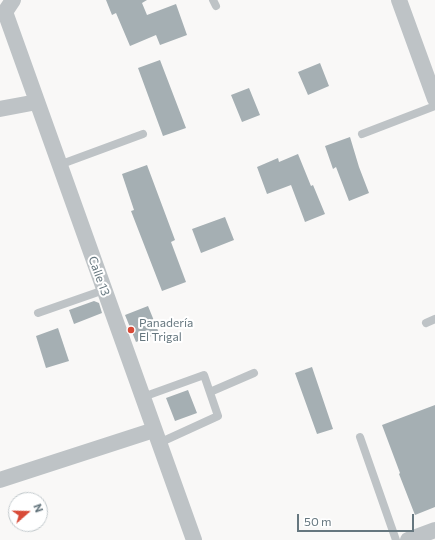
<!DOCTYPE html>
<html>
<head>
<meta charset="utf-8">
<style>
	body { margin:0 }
	#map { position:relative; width:435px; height:540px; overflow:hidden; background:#f9f8f7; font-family:Commissioner,sans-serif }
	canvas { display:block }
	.north { position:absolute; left:8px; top:492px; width:40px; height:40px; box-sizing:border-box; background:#fff; border:1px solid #c2c9cc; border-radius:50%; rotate:70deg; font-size:11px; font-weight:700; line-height:16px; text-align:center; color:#66777f }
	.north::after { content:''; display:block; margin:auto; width:14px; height:18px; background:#d84a37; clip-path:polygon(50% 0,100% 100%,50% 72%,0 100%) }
	.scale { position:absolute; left:297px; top:514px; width:117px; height:18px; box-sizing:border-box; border:2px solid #66777f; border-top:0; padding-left:5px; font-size:12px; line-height:14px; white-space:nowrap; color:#66777f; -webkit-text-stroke:3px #fff; paint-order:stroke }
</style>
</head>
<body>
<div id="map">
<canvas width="435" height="540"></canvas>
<div class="north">N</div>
<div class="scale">50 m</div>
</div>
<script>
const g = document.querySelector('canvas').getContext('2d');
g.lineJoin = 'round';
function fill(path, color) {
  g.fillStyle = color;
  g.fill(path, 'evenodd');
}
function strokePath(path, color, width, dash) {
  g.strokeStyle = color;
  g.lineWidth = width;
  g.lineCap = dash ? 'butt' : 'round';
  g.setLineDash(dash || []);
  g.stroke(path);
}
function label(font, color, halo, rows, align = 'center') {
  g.font = font + ' Commissioner,sans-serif';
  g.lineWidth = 4;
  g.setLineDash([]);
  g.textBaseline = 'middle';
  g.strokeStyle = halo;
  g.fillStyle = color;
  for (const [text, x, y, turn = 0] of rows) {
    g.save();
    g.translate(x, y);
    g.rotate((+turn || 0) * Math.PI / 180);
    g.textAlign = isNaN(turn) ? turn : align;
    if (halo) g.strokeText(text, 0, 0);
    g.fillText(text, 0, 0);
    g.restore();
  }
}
fill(new Path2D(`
	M 106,0 L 147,0 L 142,3 L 147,15 L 176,4 L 187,35 L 160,45 L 156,35 L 130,46 L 116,13 L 112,15 Z
	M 160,60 L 186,128 L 163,136 L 138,68 Z
	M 320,63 L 329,86 L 308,95 L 298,72 Z
	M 249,88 L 260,115 L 242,122 L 231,95 Z
	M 350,137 L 359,167 L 369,193 L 349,201 L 336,167 L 333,169 L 325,146 Z
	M 298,154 L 311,186 L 313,185 L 325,214 L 305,222 L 291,185 L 267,194 L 257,167 L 278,158 L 279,162 Z
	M 147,165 L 175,240 L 171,242 L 186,282 L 162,291 L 131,211 L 134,210 L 122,174 Z
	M 225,217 L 234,240 L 201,253 L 192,229 Z
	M 94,301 L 99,303 L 102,313 L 74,324 L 69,310 Z
	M 148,306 L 159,333 L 136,342 L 125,315 Z
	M 58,328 L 69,361 L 46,368 L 36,336 Z
	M 312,367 L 333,429 L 317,434 L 295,373 Z
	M 188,390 L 197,413 L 175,421 L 166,398 Z
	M 435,405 L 435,507 L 415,515 L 399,474 L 400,473 L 382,425 Z`), '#a5afb3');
strokePath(new Path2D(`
	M 213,0 L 216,6
	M 362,134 L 435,106
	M 59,165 L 143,134
	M 38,313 L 104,290
	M 426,323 L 435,319
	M 210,392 L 254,373
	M 143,397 L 204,375 L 218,416 L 159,443
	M 360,437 L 396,540`), '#bec3c6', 8);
strokePath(new Path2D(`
	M 13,0 L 5,12 L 194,540
	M 399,0 L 435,99
	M 0,109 L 37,102
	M 0,480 L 154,430
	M 408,540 L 435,530`), '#bec3c6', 16);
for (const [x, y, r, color] of [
	[131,330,4,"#d84a37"]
]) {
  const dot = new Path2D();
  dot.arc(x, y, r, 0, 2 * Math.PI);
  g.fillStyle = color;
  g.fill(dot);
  strokePath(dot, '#fff', 1.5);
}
label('12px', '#66777f', '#fff', [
	["Calle 13",99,276,70]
]);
label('12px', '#66777f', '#fff', [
	["Panadería",139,323],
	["El Trigal",139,337]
], 'left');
</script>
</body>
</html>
